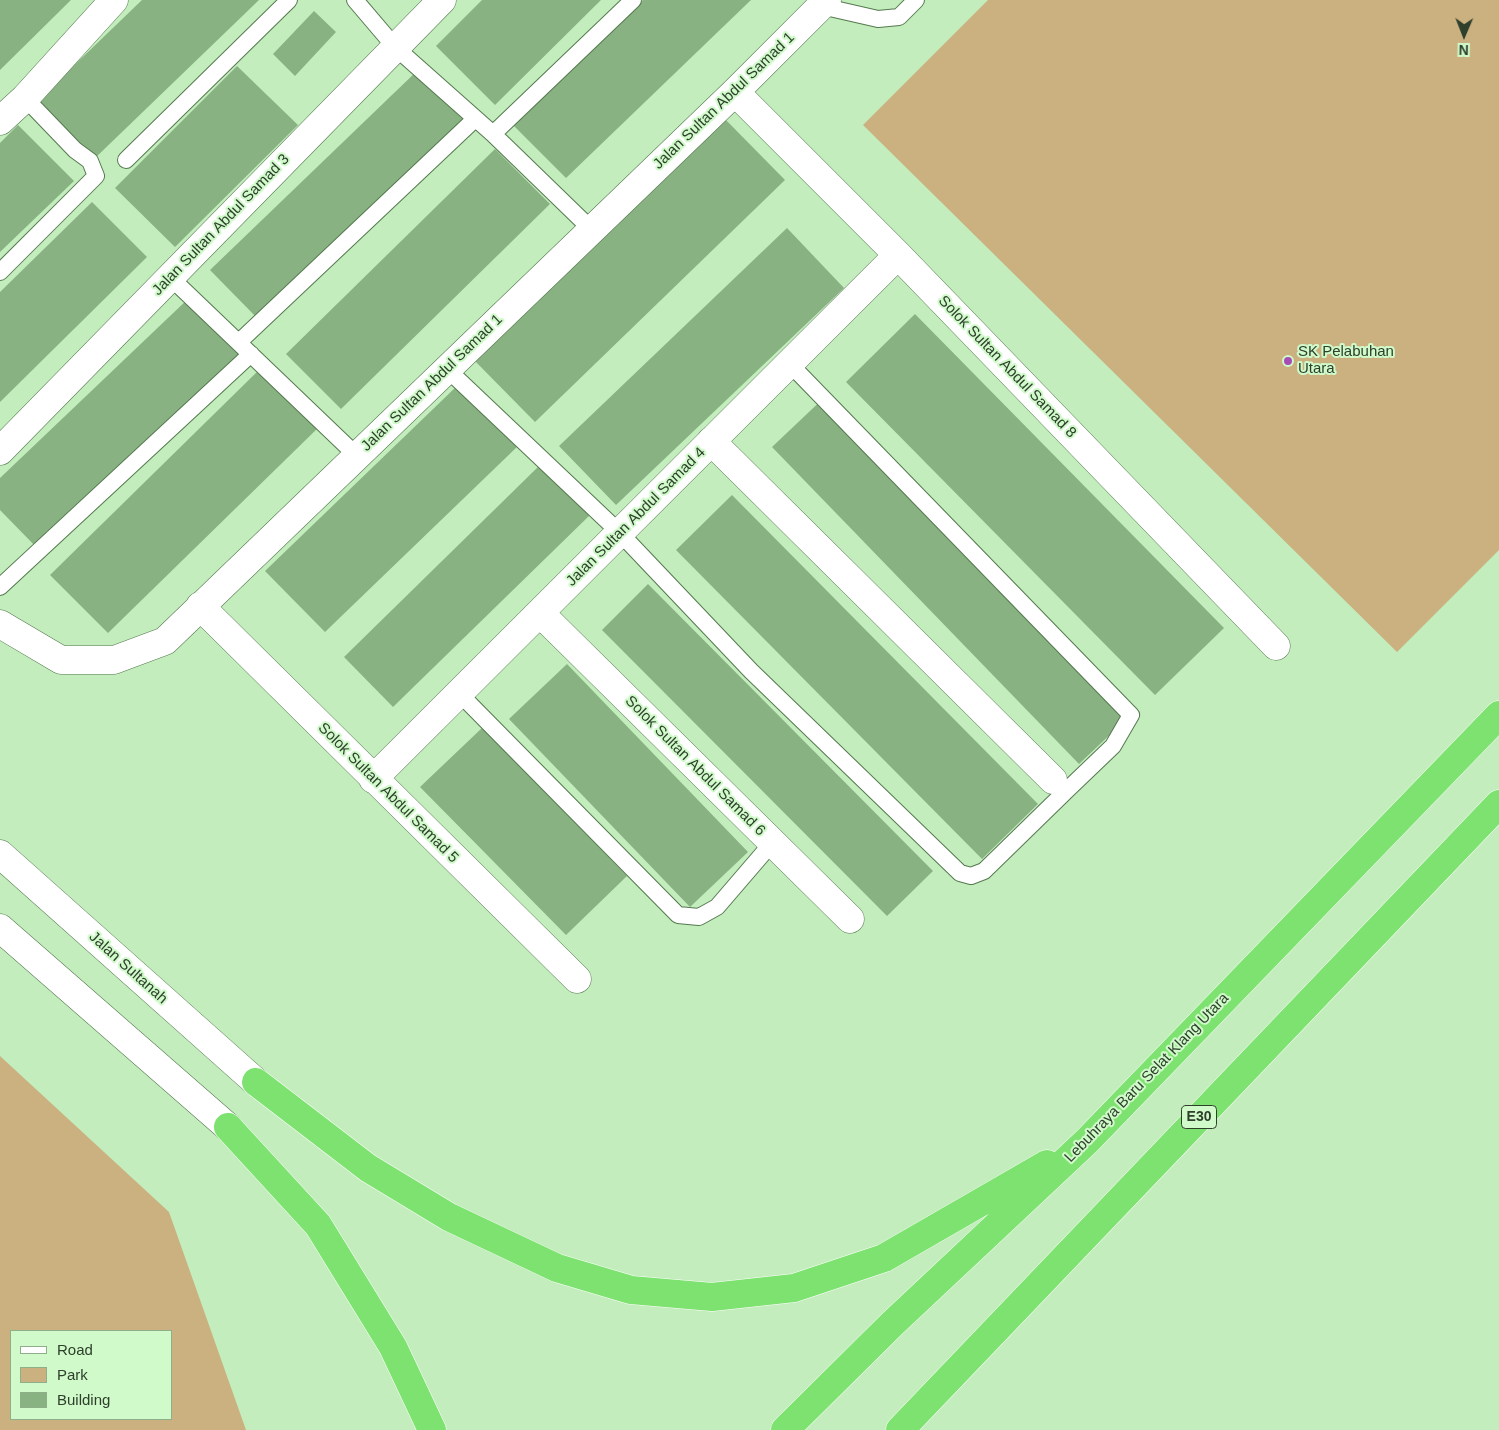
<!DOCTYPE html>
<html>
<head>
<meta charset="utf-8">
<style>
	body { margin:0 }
	#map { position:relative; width:1499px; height:1430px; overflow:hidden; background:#c3edbd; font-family:Arial,sans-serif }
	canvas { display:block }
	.legend { position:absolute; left:10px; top:1330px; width:162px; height:90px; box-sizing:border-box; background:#d0faca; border:1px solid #8faf8b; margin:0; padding:6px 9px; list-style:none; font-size:15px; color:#2e3f2c }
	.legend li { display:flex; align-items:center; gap:10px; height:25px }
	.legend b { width:25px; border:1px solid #8faf8b }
	.north { position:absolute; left:1439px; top:10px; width:50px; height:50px; -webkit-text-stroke:4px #d0faca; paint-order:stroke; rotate:181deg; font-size:14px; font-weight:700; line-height:20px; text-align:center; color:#2e3f2c }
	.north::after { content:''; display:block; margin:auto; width:18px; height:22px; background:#2e3f2c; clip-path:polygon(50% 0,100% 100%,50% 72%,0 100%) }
</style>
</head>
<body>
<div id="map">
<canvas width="1499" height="1430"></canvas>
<ul class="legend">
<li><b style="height:6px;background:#fff"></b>Road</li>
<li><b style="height:14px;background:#cbb080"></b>Park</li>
<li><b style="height:14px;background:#88b282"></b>Building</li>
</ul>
<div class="north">N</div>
</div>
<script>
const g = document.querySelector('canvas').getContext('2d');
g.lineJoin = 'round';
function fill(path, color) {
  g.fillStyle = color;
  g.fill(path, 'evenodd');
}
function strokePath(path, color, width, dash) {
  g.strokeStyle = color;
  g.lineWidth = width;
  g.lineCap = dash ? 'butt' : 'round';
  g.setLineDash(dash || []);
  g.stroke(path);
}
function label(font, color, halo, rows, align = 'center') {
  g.font = font + ' Arial,sans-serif';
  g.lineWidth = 4;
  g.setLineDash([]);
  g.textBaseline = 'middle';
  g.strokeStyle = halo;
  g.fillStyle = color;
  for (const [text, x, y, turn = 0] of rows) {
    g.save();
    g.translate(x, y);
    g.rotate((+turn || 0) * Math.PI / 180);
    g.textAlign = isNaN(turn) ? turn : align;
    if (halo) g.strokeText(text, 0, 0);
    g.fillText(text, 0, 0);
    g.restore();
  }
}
fill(new Path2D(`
	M 988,0 L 1499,0 L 1499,550 L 1397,652 L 863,125 Z
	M 0,1056 L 169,1212 L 246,1430 L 0,1430 ZM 171,1331 L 171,1419 L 11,1419 L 11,1331 Z`), '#cbb080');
fill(new Path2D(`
	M 0,0 L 71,0 L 0,70 Z
	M 142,0 L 259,0 L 93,160 L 36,102 Z
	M 482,0 L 601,0 L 495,105 L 436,46 Z
	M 643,0 L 751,0 L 566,178 L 513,125 Z
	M 314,11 L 336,32 L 295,76 L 273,54 Z
	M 237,66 L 298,125 L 175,247 L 115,188 Z
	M 419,69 L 468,120 L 259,320 L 210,270 Z
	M 724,118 L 785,180 L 535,422 L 474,360 Z
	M 18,125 L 74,181 L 0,252 L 0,143 Z
	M 495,149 L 550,204 L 341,409 L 286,354 Z
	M 92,202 L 147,257 L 0,402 L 0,292 Z
	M 787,228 L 844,288 L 616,505 L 559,446 Z
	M 190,297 L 244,353 L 38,549 L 0,510 L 0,478 Z
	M 915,314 L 1224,628 L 1155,695 L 846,382 Z
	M 262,367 L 320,426 L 108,633 L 50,575 Z
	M 458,385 L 518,446 L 325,632 L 265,571 Z
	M 829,393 L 1136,710 L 1079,764 L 772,447 Z
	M 540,465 L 590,515 L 393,707 L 344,657 Z
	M 732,495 L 1038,804 L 982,859 L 676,550 Z
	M 648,584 L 933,871 L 887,916 L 602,630 Z
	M 567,664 L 748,852 L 690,907 L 509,719 Z
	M 482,728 L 627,876 L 566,935 L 420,787 Z`), '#88b282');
const lane = new Path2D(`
	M 355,0 L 395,47 L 493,134 L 591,229
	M 821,6 L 878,19 L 899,17 L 916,0
	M 493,134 L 633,0
	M 126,160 L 289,0
	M 0,272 L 96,176 L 90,161 L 75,150 L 25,98
	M 170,277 L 357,456
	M 239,342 L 475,119
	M 789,363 L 1131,715 L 1113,746 L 1065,792
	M 447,369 L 620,533 L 751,671 L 960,873 L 971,876 L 984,871 L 1065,792 L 1053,780
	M 0,587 L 251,354
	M 458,692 L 678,915 L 699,917 L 717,907 L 772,843`);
const street = new Path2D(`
	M 735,92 L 898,255 L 1276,646
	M 0,121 L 25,98 L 114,0
	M 711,441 L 1053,780
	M 0,451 L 442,0
	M 200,606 L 577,979
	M 540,613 L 850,919
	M 0,624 L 61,660 L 114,660 L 165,641 L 735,92 L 827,0
	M 373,779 L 898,255`);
const secondary = new Path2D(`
	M 0,854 L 256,1082
	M 0,928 L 228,1127`);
const highway = new Path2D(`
	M 256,1082 L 368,1168 L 449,1217 L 557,1268 L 631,1290 L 712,1297 L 794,1288 L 884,1258 L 1047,1164
	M 228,1127 L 318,1225 L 393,1347 L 432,1430
	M 785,1430 L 892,1324 L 1087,1141 L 1499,715
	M 900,1430 L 1499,804`);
strokePath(lane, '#54794e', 18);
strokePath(street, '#54794e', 29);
strokePath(secondary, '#54794e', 29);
strokePath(highway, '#fff', 29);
strokePath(lane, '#fff', 16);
strokePath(street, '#fff', 28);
strokePath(secondary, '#fff', 28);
strokePath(highway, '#7de26f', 28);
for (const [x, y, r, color] of [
	[1288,361,5,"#a74cb7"]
]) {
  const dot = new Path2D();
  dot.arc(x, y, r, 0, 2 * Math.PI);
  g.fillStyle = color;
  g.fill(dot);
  strokePath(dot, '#d0faca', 2);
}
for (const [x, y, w] of [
	[1199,1117,35]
]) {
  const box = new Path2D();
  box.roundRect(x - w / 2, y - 11.5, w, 23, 4);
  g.fillStyle = '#d0faca';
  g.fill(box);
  strokePath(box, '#2e3f2c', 1);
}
label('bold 14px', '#2e3f2c', null, [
	["E30",1199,1117]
]);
label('15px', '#2e3f2c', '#d0faca', [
	["Jalan Sultan Abdul Samad 1",724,101,-44],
	["Jalan Sultan Abdul Samad 3",221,225,-46],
	["Solok Sultan Abdul Samad 8",1007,367,46],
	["Jalan Sultan Abdul Samad 1",432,383,-44],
	["Jalan Sultan Abdul Samad 4",636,517,-45],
	["Solok Sultan Abdul Samad 6",695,766,45],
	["Solok Sultan Abdul Samad 5",388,793,45],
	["Jalan Sultanah",128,968,42],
	["Lebuhraya Baru Selat Klang Utara",1147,1078,-46]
]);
label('15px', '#2e3f2c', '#d0faca', [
	["SK Pelabuhan",1298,352],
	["Utara",1298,369]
], 'left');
</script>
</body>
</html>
